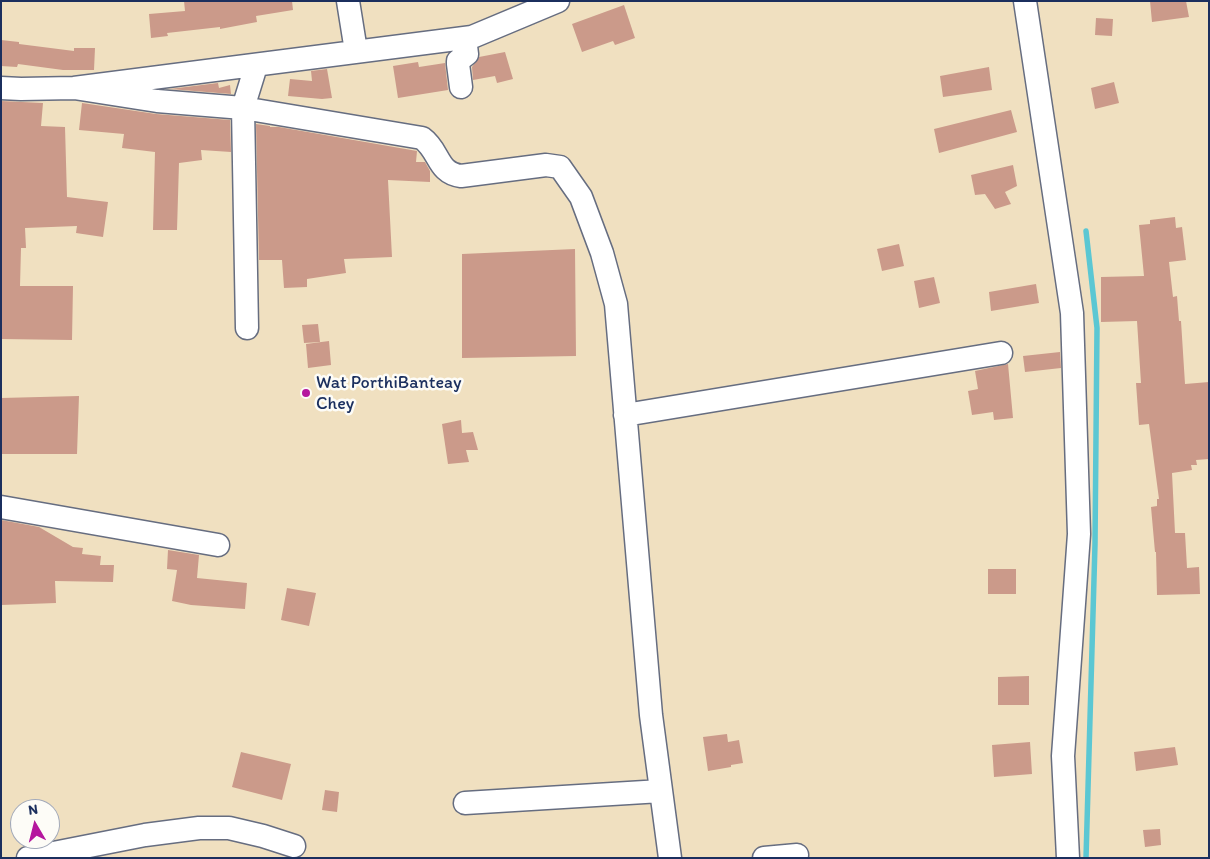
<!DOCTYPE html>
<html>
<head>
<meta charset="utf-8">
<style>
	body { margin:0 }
	#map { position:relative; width:1210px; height:859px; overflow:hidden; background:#f0e0c0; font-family:Itim,sans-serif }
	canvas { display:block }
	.frame { position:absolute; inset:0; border:2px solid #1b2f5e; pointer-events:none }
	.north { position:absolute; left:10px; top:799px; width:50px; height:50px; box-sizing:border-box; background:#fdfcf7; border:1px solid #a3aaba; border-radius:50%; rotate:352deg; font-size:14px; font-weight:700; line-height:20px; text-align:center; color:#1b2f5e }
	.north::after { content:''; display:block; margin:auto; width:18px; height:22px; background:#b5179e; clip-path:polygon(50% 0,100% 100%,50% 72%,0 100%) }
</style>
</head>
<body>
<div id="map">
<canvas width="1210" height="859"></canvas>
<div class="frame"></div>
<div class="north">N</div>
</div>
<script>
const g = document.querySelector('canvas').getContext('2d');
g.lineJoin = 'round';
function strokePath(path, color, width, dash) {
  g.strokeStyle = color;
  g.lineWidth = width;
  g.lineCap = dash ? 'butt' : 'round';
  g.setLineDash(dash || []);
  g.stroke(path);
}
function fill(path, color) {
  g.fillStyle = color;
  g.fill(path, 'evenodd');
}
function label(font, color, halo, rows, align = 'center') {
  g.font = font + ' Itim,sans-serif';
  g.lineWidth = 5;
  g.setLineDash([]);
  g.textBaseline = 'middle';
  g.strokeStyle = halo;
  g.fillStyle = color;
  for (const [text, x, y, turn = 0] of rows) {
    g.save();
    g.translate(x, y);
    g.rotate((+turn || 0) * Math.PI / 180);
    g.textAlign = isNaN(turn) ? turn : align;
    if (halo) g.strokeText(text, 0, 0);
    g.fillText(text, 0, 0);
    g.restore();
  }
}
strokePath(new Path2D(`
	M 1086,858 L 1095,544 L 1097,328 L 1086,231`), '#5bc7d3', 5.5);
fill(new Path2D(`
	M 184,1 L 292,1 L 293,10 L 256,16 L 257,22 L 220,29 L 220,27 L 167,33 L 168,36 L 151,38 L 149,14 L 185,11 Z
	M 1150,1 L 1186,1 L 1189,17 L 1152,22 Z
	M 624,5 L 635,38 L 615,45 L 613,41 L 582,52 L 572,24 Z
	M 1096,18 L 1113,19 L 1112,36 L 1095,35 Z
	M 1,40 L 19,42 L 19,44 L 74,51 L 74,48 L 95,48 L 94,70 L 63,70 L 18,64 L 17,67 L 1,66 Z
	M 505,52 L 513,79 L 497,83 L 495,76 L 473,80 L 472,67 L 479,57 Z
	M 418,62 L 419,67 L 445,63 L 448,90 L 398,98 L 393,66 Z
	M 989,67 L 992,90 L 943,97 L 940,76 Z
	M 327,69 L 332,98 L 322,99 L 288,96 L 290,79 L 312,81 L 311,71 Z
	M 1114,82 L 1119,103 L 1095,109 L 1091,88 Z
	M 218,83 L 219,88 L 230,85 L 231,94 L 170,89 Z
	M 1,101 L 43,103 L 41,126 L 65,127 L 67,197 L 108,202 L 103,237 L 76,233 L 77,226 L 25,228 L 26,248 L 21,248 L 20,286 L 73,286 L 72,340 L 1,339 Z
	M 82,103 L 156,114 L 230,120 L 231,152 L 201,150 L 202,160 L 179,163 L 177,230 L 153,230 L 155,152 L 122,148 L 124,134 L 79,130 Z
	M 1011,110 L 1017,132 L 939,153 L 934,129 Z
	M 256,124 L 270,126 L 270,127 L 279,127 L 417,151 L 416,162 L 425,162 L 430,171 L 430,182 L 388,180 L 392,257 L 344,259 L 346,273 L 307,279 L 307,287 L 284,288 L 282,260 L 259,260 Z
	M 1013,165 L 1017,186 L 1005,192 L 1011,204 L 995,209 L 985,194 L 975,195 L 971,175 Z
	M 1175,217 L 1176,228 L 1182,227 L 1186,260 L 1169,262 L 1173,297 L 1177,296 L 1179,321 L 1181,321 L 1185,384 L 1209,382 L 1209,459 L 1196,460 L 1197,465 L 1191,465 L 1192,470 L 1172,473 L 1175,533 L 1185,533 L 1187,568 L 1199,567 L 1200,594 L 1157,595 L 1156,552 L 1155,552 L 1151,507 L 1157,506 L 1157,499 L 1159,499 L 1149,424 L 1139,425 L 1136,383 L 1141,383 L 1137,321 L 1101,322 L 1101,277 L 1144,276 L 1139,225 L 1150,224 L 1150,220 Z
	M 899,244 L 904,266 L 882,271 L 877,249 Z
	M 575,249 L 576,356 L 462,358 L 462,254 Z
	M 934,277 L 940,303 L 919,308 L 914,281 Z
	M 1036,284 L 1039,303 L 991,311 L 989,292 Z
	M 318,324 L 320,342 L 304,343 L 302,325 Z
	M 329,341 L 331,365 L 308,368 L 306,344 Z
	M 1060,352 L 1061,368 L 1025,372 L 1023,356 Z
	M 1008,364 L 1013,418 L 994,420 L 993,412 L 972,415 L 968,391 L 978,389 L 975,371 Z
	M 79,396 L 77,454 L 1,454 L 1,398 Z
	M 461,420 L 462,433 L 473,432 L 478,450 L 466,450 L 469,462 L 448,464 L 442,424 Z
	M 1,520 L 39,527 L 73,547 L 83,548 L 82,554 L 101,556 L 100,565 L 114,565 L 113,582 L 55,581 L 56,603 L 1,605 Z
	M 168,550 L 199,555 L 197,578 L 247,583 L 245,609 L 191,605 L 172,601 L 177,570 L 167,569 Z
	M 988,569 L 1016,569 L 1016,594 L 988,594 Z
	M 287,588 L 316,593 L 309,626 L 281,620 Z
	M 1029,676 L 1029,705 L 998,705 L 998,677 Z
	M 727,734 L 728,742 L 739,740 L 743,763 L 731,765 L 731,767 L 708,771 L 703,737 Z
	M 1030,742 L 1032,774 L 994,777 L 992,745 Z
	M 1175,747 L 1178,765 L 1136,771 L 1134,752 Z
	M 241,752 L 291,764 L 282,800 L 232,787 Z
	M 325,790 L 339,792 L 337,812 L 322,810 Z
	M 1160,829 L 1161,845 L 1145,847 L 1143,830 Z`), '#cb9a8a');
const minor = new Path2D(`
	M 348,1 L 356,51
	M 1025,1 L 1072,313 L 1079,534 L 1063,756 L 1068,858
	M 461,87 L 458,64 L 458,61 L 467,54 L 465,38
	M 1,88 L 21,89 L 74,88 L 472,37 L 558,1
	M 74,88 L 157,101 L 243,108 L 422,138 C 440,151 437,173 461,176 L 546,165 L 560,167 L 581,197 L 602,253 L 616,304 L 651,715 L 670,858
	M 247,328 L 243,108 L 256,66
	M 625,415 L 1001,353
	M 1,507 L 218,545
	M 465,803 L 661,791
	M 28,858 L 145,835 L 199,828 L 229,828 L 263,836 L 294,846
	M 764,858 L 797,855`);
strokePath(minor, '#666d80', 25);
strokePath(minor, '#fff', 22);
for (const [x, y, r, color] of [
	[306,393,5,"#b5179e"]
]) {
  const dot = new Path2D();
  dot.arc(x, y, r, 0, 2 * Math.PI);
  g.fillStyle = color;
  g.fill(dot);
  strokePath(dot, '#fdfcf7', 2);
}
label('18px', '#1b2f5e', '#fdfcf7', [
	["Wat PorthiBanteay",316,383],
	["Chey",316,404]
], 'left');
</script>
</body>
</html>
